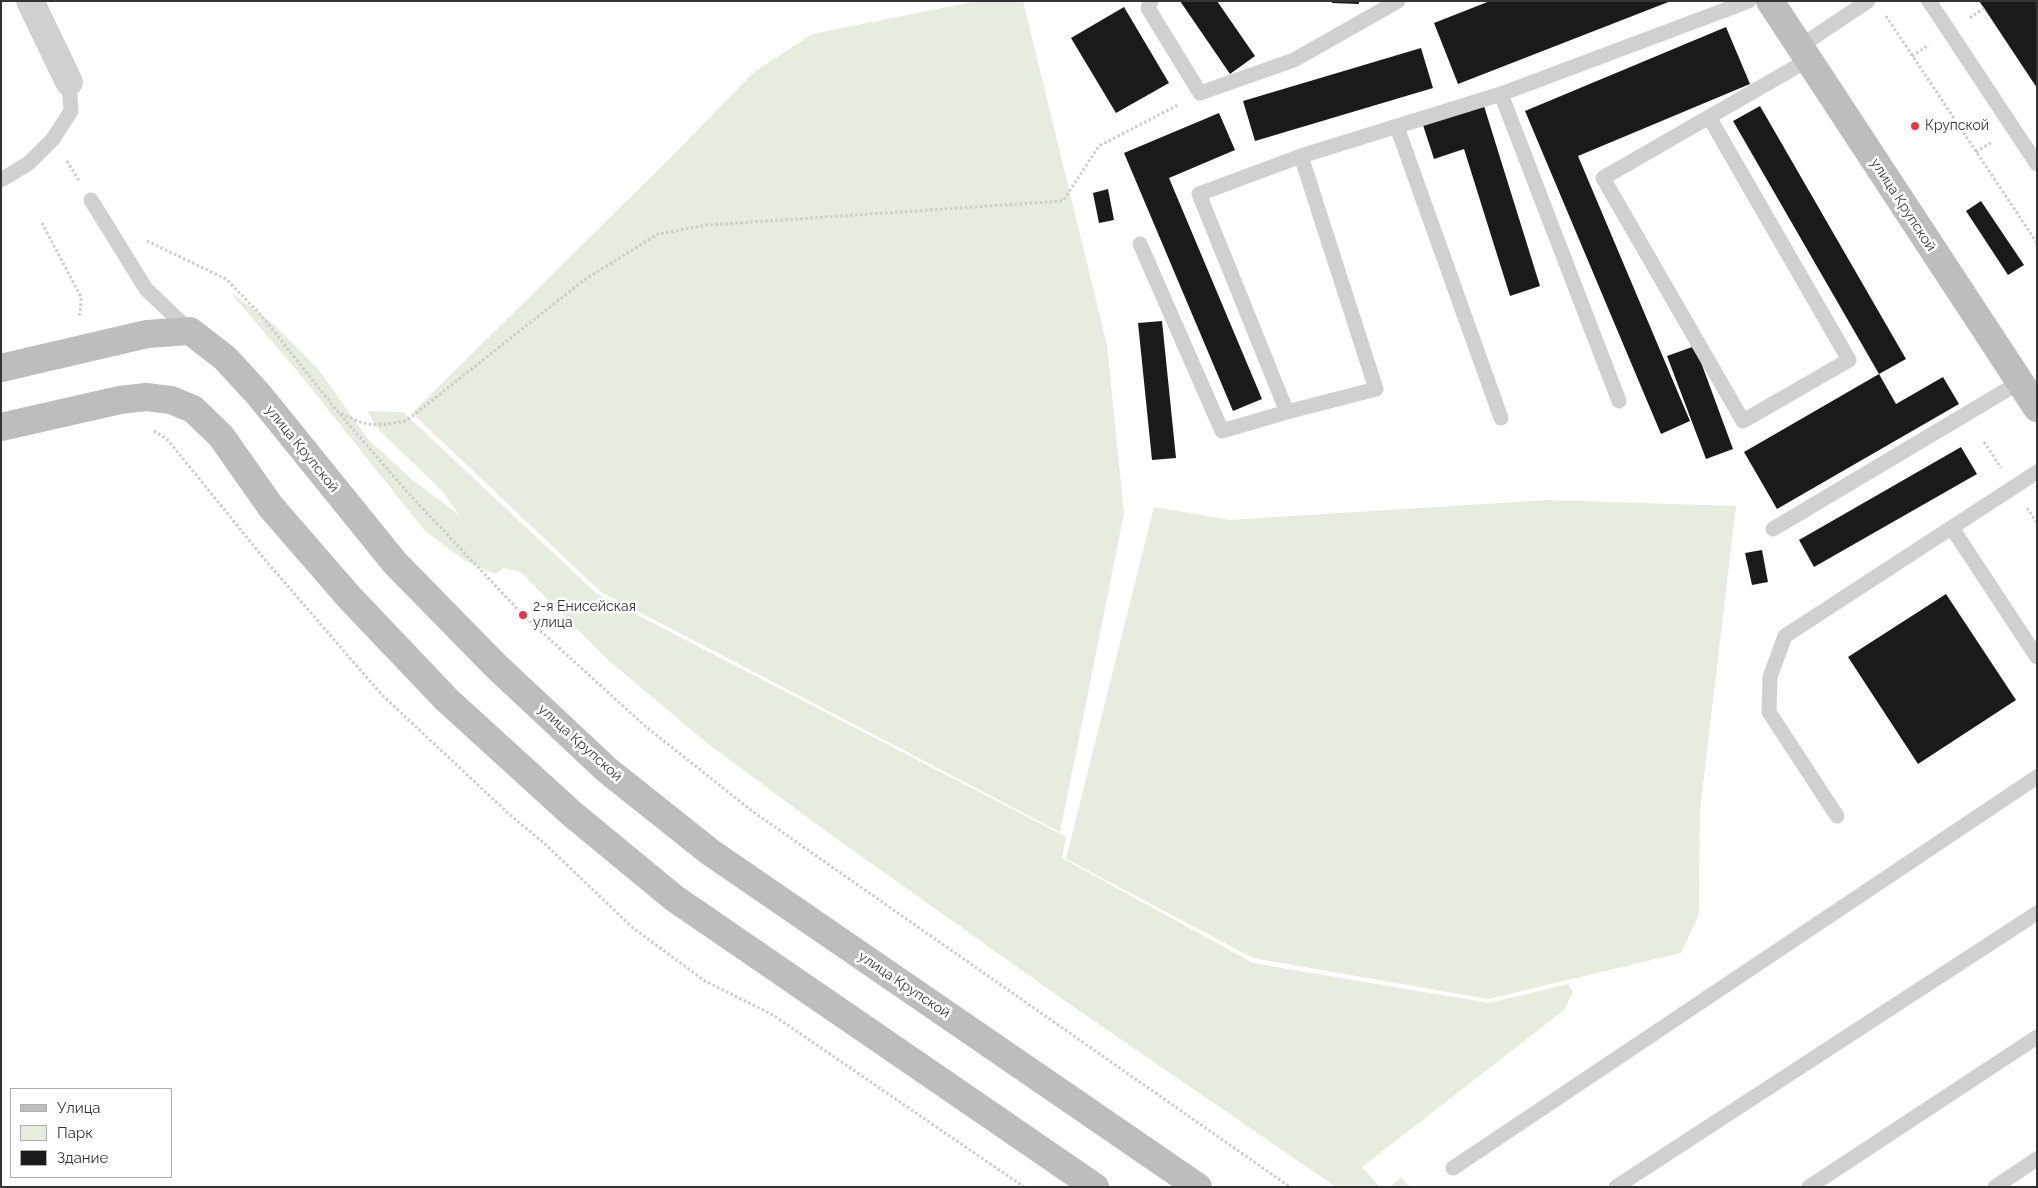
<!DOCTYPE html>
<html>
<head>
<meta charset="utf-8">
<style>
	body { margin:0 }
	#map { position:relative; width:2038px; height:1188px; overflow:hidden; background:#fff; font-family:Raleway,sans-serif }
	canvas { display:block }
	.frame { position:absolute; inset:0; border:2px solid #333; pointer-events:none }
	.legend { position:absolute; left:10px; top:1088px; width:162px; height:90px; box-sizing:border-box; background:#fff; border:1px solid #adadad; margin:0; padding:6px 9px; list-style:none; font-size:15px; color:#333 }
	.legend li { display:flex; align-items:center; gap:10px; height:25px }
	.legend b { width:25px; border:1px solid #adadad }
</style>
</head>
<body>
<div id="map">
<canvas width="2038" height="1188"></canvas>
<div class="frame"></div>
<ul class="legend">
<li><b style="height:6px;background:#bdbdbd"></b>Улица</li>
<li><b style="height:14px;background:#e6ecdf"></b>Парк</li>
<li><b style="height:14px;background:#1a1a1a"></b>Здание</li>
</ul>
</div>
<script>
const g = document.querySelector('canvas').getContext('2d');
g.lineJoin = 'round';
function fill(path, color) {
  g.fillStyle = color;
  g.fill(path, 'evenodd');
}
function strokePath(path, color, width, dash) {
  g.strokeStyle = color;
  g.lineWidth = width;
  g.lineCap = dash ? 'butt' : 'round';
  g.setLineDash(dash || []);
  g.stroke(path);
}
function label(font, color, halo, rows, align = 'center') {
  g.font = font + ' Raleway,sans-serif';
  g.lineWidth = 5;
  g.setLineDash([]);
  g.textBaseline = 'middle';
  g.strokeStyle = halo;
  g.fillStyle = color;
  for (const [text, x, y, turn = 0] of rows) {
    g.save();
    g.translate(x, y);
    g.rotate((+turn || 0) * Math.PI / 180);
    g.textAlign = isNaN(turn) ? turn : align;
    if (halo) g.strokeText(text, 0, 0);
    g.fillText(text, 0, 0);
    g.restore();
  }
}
fill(new Path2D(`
	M 977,1 L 1023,1 L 1107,345 L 1124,513 L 1060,832 L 601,592 L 412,413 L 673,155 L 754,72 L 812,34 Z
	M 230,292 L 271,322 L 319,370 L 367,438 L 409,477 L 460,516 L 442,491 L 377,428 L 367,411 L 403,412 L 597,594 L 1066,837 L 1062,858 L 1253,963 L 1489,1003 L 1568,984 L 1573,992 L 1564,1010 L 1362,1167 L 1380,1187 L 1336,1187 L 1068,1003 L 823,829 L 707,743 L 608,660 L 521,572 L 503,568 L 495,574 L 464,560 L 425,531 L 298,372 Z
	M 1547,500 L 1736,506 L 1700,810 L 1699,914 L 1681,953 L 1488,999 L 1253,958 L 1066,859 L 1154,507 L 1230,520 Z
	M 1401,1177 L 1410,1187 L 1390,1187 Z`), '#e6ecdf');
fill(new Path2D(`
	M 1180,1 L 1217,1 L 1255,56 L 1230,74 Z
	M 1332,1 L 1359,1 L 1359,4 L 1332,3 Z
	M 1490,1 L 1671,1 L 1458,84 L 1434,23 Z
	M 1979,1 L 2037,1 L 2037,88 L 1984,8 Z
	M 1124,7 L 1169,83 L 1116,113 L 1071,38 Z
	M 1726,27 L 1750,84 L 1578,156 L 1690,421 L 1661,434 L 1525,111 Z
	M 1421,48 L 1433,88 L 1255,141 L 1243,101 Z
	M 1484,106 L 1540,286 L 1510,296 L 1464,149 L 1434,159 L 1423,125 Z
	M 1760,106 L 1906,359 L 1879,374 L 1733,121 Z
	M 1219,113 L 1235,150 L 1169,178 L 1262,399 L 1233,411 L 1124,153 Z
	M 1108,189 L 1114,220 L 1099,223 L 1093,193 Z
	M 1981,201 L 2024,265 L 2008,275 L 1966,211 Z
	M 1162,321 L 1176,458 L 1152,460 L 1138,323 Z
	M 1695,346 L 1733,449 L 1706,459 L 1667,356 Z
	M 1879,374 L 1896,404 L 1943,377 L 1959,404 L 1777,509 L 1744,452 Z
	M 1961,447 L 1977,474 L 1814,567 L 1799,540 Z
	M 1762,550 L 1768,582 L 1752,585 L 1745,553 Z
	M 1946,594 L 2016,700 L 1918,764 L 1848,657 Z`), '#1a1a1a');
strokePath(new Path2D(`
	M 1886,16 L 2037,243
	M 1970,18 L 1984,8
	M 1912,56 L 1929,45
	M 1976,152 L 1992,142
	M 67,161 L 79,181
	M 42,223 L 81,297 L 80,314 L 77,317
	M 147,241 L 226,279 L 260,314 L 338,412 L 409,494 L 523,615 L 645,726 L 752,811 L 1290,1187
	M 341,413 C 368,428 376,426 406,421 L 584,280 L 658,234 L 707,225 L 1063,201 L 1099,146 L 1178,105
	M 154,431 L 167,439 L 266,561 L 382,695 L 509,814 L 545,844 L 633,928 L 705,981 L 773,1015 L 1024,1187
	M 1984,442 L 2001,468
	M 2027,508 L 2037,523`), '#cdcdcd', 3, [2.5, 2.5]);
strokePath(new Path2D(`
	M 1151,1 L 1148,8 L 1200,93 L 1294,60 L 1398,1
	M 1929,1 L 2037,164
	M 1799,47 L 1868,1
	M 1501,94 L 1619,401
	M 1709,117 L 1849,360 L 1743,421 L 1603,178 L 1808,60
	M 1397,127 L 1501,418
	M 1301,156 L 1376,389 L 1287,412 L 1199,194 L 1301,156 L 1501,94 L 1749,1
	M 1,180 L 29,163 L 53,139 L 71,111 L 69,82
	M 91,200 L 146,289 L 190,331
	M 1140,244 L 1222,431 L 1287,412
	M 1952,528 L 2037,657
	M 1773,529 L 2020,382
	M 1837,816 L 1769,712 L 1770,677 L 1785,636 L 2037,472
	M 1453,1168 L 2037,777
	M 1616,1187 L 2037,913
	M 1809,1187 L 2037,1037
	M 1995,1187 L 2037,1159`), '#d0d0d0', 15);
strokePath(new Path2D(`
	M 30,1 L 69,82`), '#d0d0d0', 28);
strokePath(new Path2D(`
	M 1770,1 L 2037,408
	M 1,368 L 147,334 L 190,331 L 225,358 L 259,395 L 395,563 L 496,666 L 607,770 L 710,852 L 1198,1187
	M 1,427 L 120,400 L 146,397 L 171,400 L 193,409 L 221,436 L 271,507 L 349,597 L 447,700 L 571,813 L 674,898 L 1095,1187`), '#bdbdbd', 28);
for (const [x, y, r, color] of [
	[1915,126,5,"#e63946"],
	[523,615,5,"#e63946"]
]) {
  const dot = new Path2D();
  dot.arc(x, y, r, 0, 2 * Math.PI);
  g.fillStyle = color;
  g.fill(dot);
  strokePath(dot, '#fff', 2);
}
label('14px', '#333', '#fff', [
	["Крупской",1925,126],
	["2-я Енисейская",533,607],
	["улица",533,623]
], 'left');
label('14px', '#333', '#fff', [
	["улица Крупской",1903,205,57],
	["улица Крупской",302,449,51],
	["улица Крупской",580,743,42],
	["улица Крупской",904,985,34]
]);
</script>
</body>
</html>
